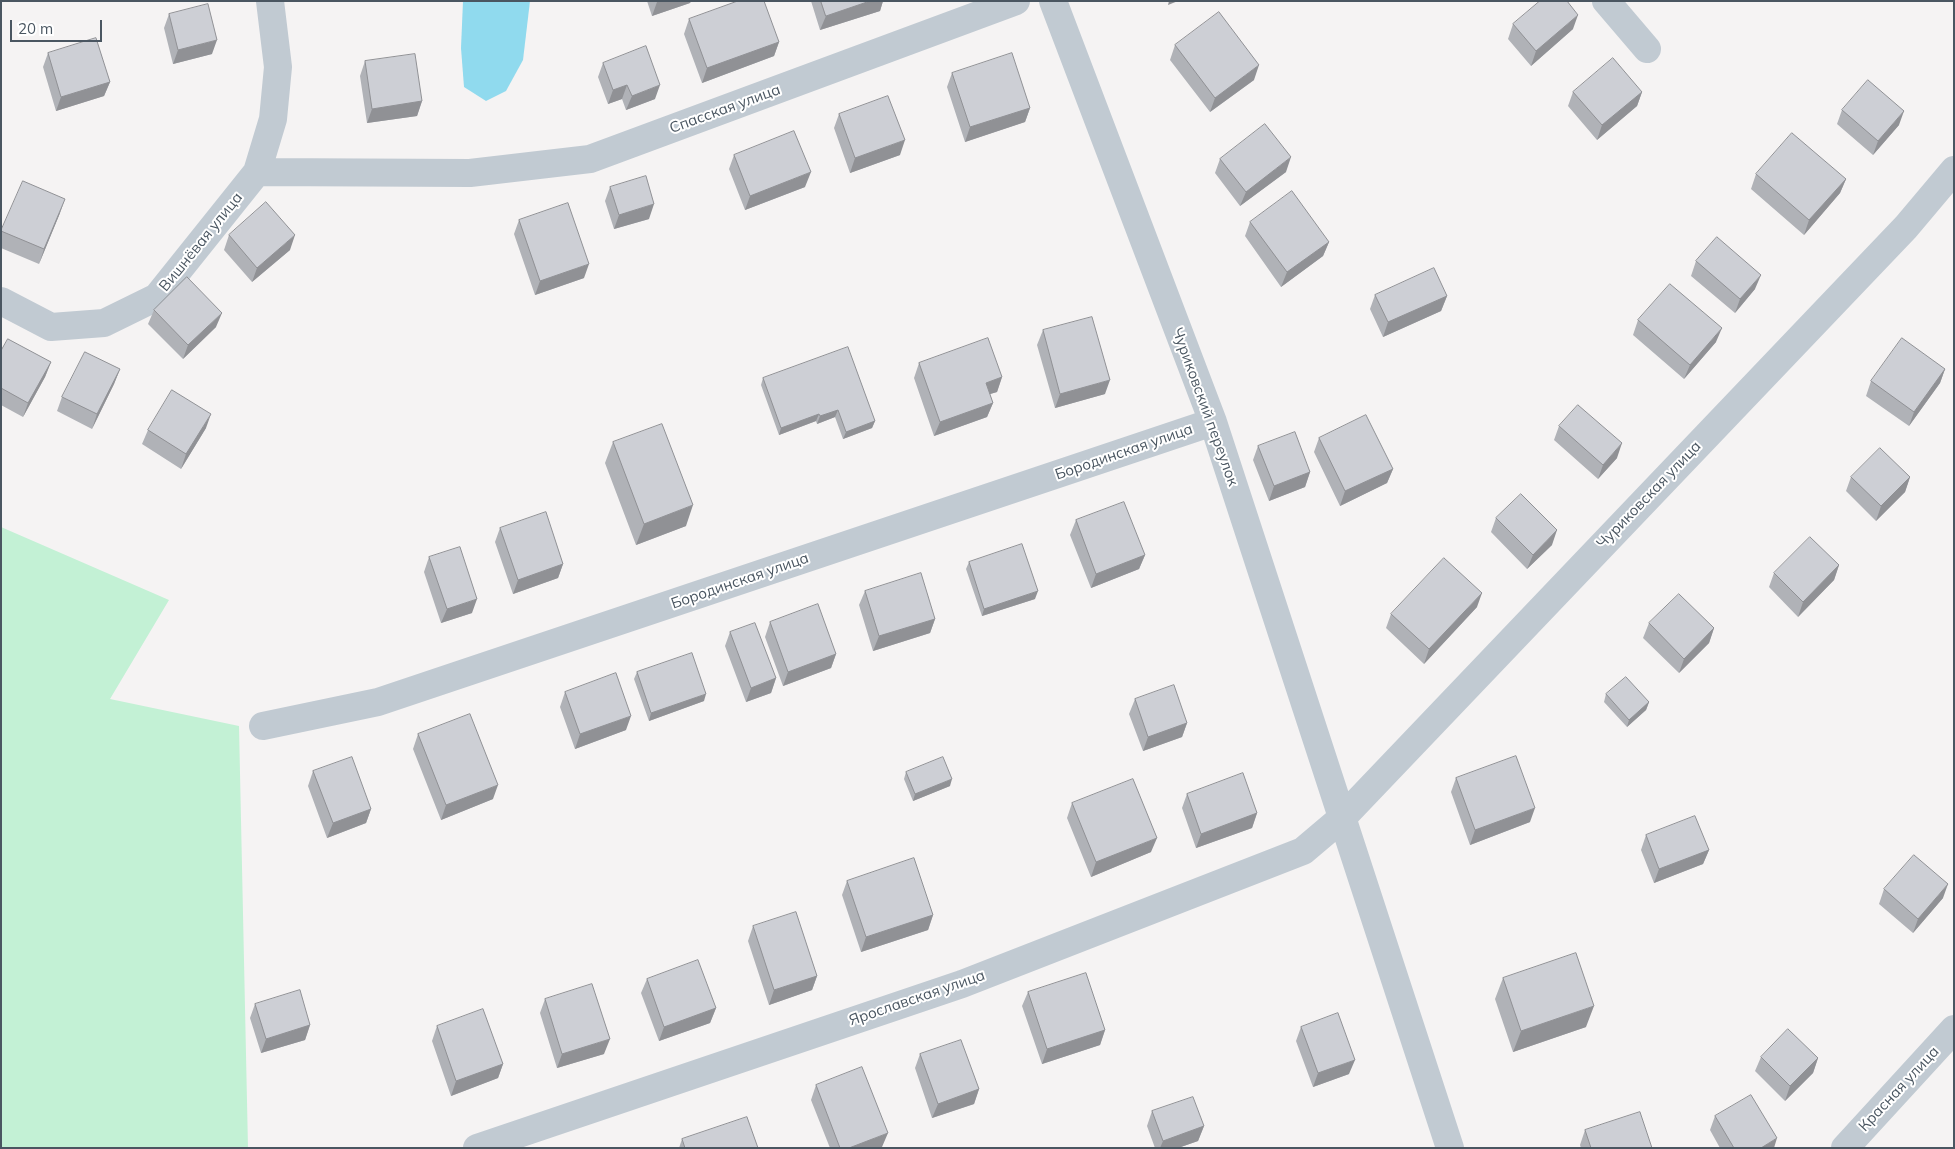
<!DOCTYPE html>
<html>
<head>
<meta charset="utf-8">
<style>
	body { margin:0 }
	#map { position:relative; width:1955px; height:1149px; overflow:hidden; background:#f5f3f3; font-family:Mulish,sans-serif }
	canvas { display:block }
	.frame { position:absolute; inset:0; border:2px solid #4a5661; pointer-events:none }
	.scale { position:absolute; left:10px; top:20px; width:92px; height:22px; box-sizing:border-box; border:2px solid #4a5661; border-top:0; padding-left:6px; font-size:15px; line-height:18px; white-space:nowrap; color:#4a5661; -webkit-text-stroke:4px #fff; paint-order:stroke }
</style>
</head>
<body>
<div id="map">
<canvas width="1955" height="1149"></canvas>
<div class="frame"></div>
<div class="scale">20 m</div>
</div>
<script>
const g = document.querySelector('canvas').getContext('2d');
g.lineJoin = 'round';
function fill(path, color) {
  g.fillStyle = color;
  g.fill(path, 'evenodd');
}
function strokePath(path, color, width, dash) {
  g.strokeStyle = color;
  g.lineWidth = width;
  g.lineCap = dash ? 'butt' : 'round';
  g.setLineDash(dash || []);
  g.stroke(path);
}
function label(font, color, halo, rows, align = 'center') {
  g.font = font + ' Mulish,sans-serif';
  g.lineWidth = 4;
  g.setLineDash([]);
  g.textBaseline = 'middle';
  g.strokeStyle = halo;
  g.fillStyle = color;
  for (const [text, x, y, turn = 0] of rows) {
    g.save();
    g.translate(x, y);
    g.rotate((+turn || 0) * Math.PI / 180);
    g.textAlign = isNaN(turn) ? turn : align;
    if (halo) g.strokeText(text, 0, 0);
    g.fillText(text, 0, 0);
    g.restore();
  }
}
fill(new Path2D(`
	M 1,527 L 169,600 L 110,699 L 239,726 L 248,1148 L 1,1148 Z`), '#c3f1d5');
fill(new Path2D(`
	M 463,1 L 530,1 L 523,60 L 506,91 L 486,101 L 464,87 L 461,48 Z`), '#90daee');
strokePath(new Path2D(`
	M 270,1 L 278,67 L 273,119 L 257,172 L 470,173 L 590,159 L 1016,1
	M 1053,1 L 1213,422 L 1450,1148
	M 1606,1 L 1647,49
	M 1,301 L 51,327 L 104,323 L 157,297 L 257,172
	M 263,726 L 378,702 L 1213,422
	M 477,1148 L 962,984 L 1303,851 L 1342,818 L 1906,227 L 1954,170
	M 1845,1148 L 1954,1029`), '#c1cad2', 28);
fill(new Path2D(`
	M 647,1 L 691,1 L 690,3 L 652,16 Z
	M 811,1 L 883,1 L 880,11 L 820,30 Z
	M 169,14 L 212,54 L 173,64 L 164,28 Z
	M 689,19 L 779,42 L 774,56 L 702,83 L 684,34 Z
	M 1513,24 L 1573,29 L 1531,66 L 1508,39 Z
	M 1175,45 L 1254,80 L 1210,112 L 1170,60 Z
	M 48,53 L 110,82 L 104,96 L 56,111 L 43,67 Z
	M 365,61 L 422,101 L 417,116 L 367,123 L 360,76 Z
	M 603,63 L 655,99 L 626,110 L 622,99 L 608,104 L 598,77 Z
	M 952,73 L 1030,108 L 1025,122 L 965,142 L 947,87 Z
	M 1573,92 L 1642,92 L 1637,106 L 1597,140 L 1568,106 Z
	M 1842,110 L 1899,125 L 1873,155 L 1837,124 Z
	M 839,114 L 900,155 L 850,173 L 834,128 Z
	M 734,155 L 805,187 L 745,210 L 729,169 Z
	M 1220,159 L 1286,172 L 1240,206 L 1215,173 Z
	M 1756,174 L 1846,179 L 1840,193 L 1804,235 L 1751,189 Z
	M 610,187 L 649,219 L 614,229 L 605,201 Z
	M 60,213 L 39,264 L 1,248 L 1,230 Z
	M 519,220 L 584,278 L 535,295 L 514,234 Z
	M 1250,222 L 1329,242 L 1323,256 L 1281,287 L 1245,236 Z
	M 229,235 L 290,250 L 252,282 L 224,250 Z
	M 1696,261 L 1755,289 L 1735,313 L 1691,276 Z
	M 1375,295 L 1447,296 L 1441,311 L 1383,337 L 1370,309 Z
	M 154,310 L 216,327 L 183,359 L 148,324 Z
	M 1638,320 L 1716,342 L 1684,379 L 1633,335 Z
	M 1043,330 L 1105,394 L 1055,408 L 1037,345 Z
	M 1,351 L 51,362 L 45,377 L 23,417 L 1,405 Z
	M 919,363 L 1002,377 L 997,392 L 990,394 L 993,403 L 987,417 L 934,436 L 914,378 Z
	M 120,369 L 114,384 L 92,429 L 57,411 L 62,397 Z
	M 1945,369 L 1940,383 L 1909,426 L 1866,396 L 1871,381 Z
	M 763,378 L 875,421 L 872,428 L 843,439 L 835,417 L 817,424 L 816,421 L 779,435 L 761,385 Z
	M 1559,426 L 1617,458 L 1598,479 L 1554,440 Z
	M 206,428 L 181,469 L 142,444 L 148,430 Z
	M 1319,438 L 1393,469 L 1387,483 L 1340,506 L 1314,452 Z
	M 613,442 L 686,526 L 636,545 L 605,463 Z
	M 1258,446 L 1310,472 L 1305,487 L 1269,501 L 1253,460 Z
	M 1851,477 L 1910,477 L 1905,492 L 1876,521 L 1846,491 Z
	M 1496,518 L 1552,545 L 1527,569 L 1491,532 Z
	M 1076,520 L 1145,555 L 1139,569 L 1091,588 L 1070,535 Z
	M 500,528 L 563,564 L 558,578 L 513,594 L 495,542 Z
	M 429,557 L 472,613 L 441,623 L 424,572 Z
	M 969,562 L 1035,599 L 982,616 L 966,569 Z
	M 1839,565 L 1834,580 L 1798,617 L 1769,587 L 1774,573 Z
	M 865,591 L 935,619 L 930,633 L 873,651 L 859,605 Z
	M 1477,607 L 1424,664 L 1386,628 L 1391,614 Z
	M 770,622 L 836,654 L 831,668 L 783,686 L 765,637 Z
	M 1649,623 L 1714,628 L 1709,643 L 1679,673 L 1643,638 Z
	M 730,632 L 776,678 L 771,693 L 746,702 L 725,646 Z
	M 637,672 L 704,701 L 649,721 L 634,679 Z
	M 565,692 L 626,730 L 575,749 L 560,707 Z
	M 1606,694 L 1649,702 L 1646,710 L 1627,727 L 1604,702 Z
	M 1135,699 L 1187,723 L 1182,737 L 1143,751 L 1129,714 Z
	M 418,734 L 493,799 L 441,820 L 413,749 Z
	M 313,771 L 371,809 L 366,823 L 327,838 L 308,786 Z
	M 906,772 L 950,786 L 913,801 L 904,779 Z
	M 1456,778 L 1530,822 L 1470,845 L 1451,792 Z
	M 1187,794 L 1257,813 L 1252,828 L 1196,848 L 1182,808 Z
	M 1072,803 L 1151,852 L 1091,877 L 1067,818 Z
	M 1646,835 L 1709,850 L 1703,864 L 1654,883 L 1641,850 Z
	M 847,881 L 933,915 L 928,930 L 861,952 L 842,895 Z
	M 1884,889 L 1943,898 L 1913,933 L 1879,904 Z
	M 753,926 L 817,976 L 812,990 L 769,1005 L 748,941 Z
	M 1503,978 L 1586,1027 L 1513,1052 L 1495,999 Z
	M 647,979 L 716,1008 L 710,1023 L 659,1041 L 641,993 Z
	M 1028,992 L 1105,1030 L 1100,1045 L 1042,1064 L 1022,1006 Z
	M 545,999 L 604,1054 L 557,1068 L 540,1013 Z
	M 255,1004 L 310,1025 L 305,1040 L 261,1053 L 250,1018 Z
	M 437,1026 L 503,1064 L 498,1078 L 451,1096 L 432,1041 Z
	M 1301,1027 L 1349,1074 L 1313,1087 L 1296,1041 Z
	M 920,1054 L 979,1089 L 974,1104 L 932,1118 L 915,1068 Z
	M 1761,1057 L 1818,1058 L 1813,1073 L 1785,1101 L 1755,1071 Z
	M 816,1085 L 882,1147 L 881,1148 L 830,1148 L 811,1100 Z
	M 1152,1111 L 1204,1126 L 1198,1141 L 1178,1148 L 1155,1148 L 1147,1126 Z
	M 1715,1116 L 1774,1148 L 1720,1148 L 1710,1130 Z
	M 1585,1130 L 1652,1148 L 1581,1148 L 1580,1145 Z
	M 682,1139 L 758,1148 L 679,1148 Z`), '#b0b2b7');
fill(new Path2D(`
	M 660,1 L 691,1 L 690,3 L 652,16 L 657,2 Z
	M 870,1 L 883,1 L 880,11 L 820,30 L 826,16 Z
	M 1169,1 L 1178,1 L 1168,5 Z
	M 1578,15 L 1573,29 L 1531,66 L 1536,51 Z
	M 217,40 L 212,54 L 173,64 L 178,50 Z
	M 779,42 L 774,56 L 702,83 L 707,68 Z
	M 1259,65 L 1254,80 L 1210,112 L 1215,98 Z
	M 110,82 L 104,96 L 56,111 L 61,97 Z
	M 627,85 L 622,99 L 608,104 L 613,90 Z
	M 660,85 L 655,99 L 626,110 L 632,96 Z
	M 1642,92 L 1637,106 L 1597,140 L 1602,125 Z
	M 422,101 L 417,116 L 367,123 L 372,109 Z
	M 1030,108 L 1025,122 L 965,142 L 970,127 Z
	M 1904,111 L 1899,125 L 1873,155 L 1878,141 Z
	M 905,140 L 900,155 L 850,173 L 855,158 Z
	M 1291,157 L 1286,172 L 1240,206 L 1246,192 Z
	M 811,172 L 805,187 L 745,210 L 750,196 Z
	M 1846,179 L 1840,193 L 1804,235 L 1809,220 Z
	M 65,199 L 60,213 L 39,264 L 44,249 Z
	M 654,204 L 649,219 L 614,229 L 619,215 Z
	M 295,235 L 290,250 L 252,282 L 257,268 Z
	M 1329,242 L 1323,256 L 1281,287 L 1287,272 Z
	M 589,264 L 584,278 L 535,295 L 540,281 Z
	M 1761,275 L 1755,289 L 1735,313 L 1740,299 Z
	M 1447,296 L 1441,311 L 1383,337 L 1388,322 Z
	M 222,313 L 216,327 L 183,359 L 188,345 Z
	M 1722,328 L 1716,342 L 1684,379 L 1690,365 Z
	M 51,362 L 45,377 L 23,417 L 28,403 Z
	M 120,369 L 114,384 L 92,429 L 97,414 Z
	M 1945,369 L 1940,383 L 1909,426 L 1914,412 Z
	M 1002,377 L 997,392 L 980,397 L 986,383 Z
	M 1110,380 L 1105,394 L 1055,408 L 1060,394 Z
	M 993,403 L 987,417 L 934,436 L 940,422 Z
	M 838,410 L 835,417 L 817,424 L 820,416 Z
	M 211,414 L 206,428 L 181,469 L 186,454 Z
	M 819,414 L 816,421 L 779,435 L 781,428 Z
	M 875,421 L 872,428 L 843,439 L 846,432 Z
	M 1622,443 L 1617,458 L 1598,479 L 1603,465 Z
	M 1393,469 L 1387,483 L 1340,506 L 1345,491 Z
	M 1310,472 L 1305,487 L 1269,501 L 1274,486 Z
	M 1910,477 L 1905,492 L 1876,521 L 1881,506 Z
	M 693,505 L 686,526 L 636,545 L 644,524 Z
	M 1557,530 L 1552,545 L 1527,569 L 1533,555 Z
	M 1145,555 L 1139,569 L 1091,588 L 1096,574 Z
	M 563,564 L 558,578 L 513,594 L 518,580 Z
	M 1839,565 L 1834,580 L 1798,617 L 1803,602 Z
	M 1038,591 L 1035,599 L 982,616 L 984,609 Z
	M 1482,593 L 1477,607 L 1424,664 L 1429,649 Z
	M 477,599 L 472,613 L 441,623 L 447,609 Z
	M 935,619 L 930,633 L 873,651 L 879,636 Z
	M 1714,628 L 1709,643 L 1679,673 L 1684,659 Z
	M 836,654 L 831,668 L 783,686 L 788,672 Z
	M 776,678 L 771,693 L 746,702 L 751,688 Z
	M 706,694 L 704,701 L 649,721 L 651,713 Z
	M 1649,702 L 1646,710 L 1627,727 L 1629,720 Z
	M 631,716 L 626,730 L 575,749 L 580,734 Z
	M 1187,723 L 1182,737 L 1143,751 L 1148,737 Z
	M 952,779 L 950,786 L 913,801 L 915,794 Z
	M 498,785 L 493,799 L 441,820 L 446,805 Z
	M 1535,808 L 1530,822 L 1470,845 L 1475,830 Z
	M 371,809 L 366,823 L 327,838 L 333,823 Z
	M 1257,813 L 1252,828 L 1196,848 L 1201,834 Z
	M 1157,838 L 1151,852 L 1091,877 L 1096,862 Z
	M 1709,850 L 1703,864 L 1654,883 L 1659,869 Z
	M 1948,884 L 1943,898 L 1913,933 L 1918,919 Z
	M 933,915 L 928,930 L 861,952 L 866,937 Z
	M 817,976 L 812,990 L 769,1005 L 774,990 Z
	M 1594,1006 L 1586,1027 L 1513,1052 L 1521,1031 Z
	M 716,1008 L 710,1023 L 659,1041 L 664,1027 Z
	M 310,1025 L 305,1040 L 261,1053 L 266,1039 Z
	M 1105,1030 L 1100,1045 L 1042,1064 L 1047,1049 Z
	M 610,1039 L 604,1054 L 557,1068 L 562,1054 Z
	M 1818,1058 L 1813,1073 L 1785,1101 L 1790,1086 Z
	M 1355,1060 L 1349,1074 L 1313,1087 L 1318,1073 Z
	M 503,1064 L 498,1078 L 451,1096 L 456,1081 Z
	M 979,1089 L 974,1104 L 932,1118 L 938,1104 Z
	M 1204,1126 L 1198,1141 L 1178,1148 L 1160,1148 L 1163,1141 Z
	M 888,1133 L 882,1147 L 881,1148 L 849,1148 Z
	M 1777,1138 L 1774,1148 L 1761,1148 Z`), '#909195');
const building = new Path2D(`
	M 738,1 L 764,1 L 779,42 L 707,68 L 689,19 Z
	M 821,1 L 870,1 L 826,16 Z
	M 1540,1 L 1567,1 L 1578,15 L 1536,51 L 1513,24 Z
	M 208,4 L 217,40 L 178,50 L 169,14 Z
	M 1219,12 L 1259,65 L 1215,98 L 1175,45 Z
	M 96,38 L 110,82 L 61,97 L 48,53 Z
	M 646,46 L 660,85 L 632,96 L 627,85 L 613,90 L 603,63 Z
	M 1012,53 L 1030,108 L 970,127 L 952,73 Z
	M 415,54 L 422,101 L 372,109 L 365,61 Z
	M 1613,58 L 1642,92 L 1602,125 L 1573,92 Z
	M 1868,80 L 1904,111 L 1878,141 L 1842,110 Z
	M 888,96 L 905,140 L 855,158 L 839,114 Z
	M 1265,124 L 1291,157 L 1246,192 L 1220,159 Z
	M 794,131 L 811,172 L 750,196 L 734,155 Z
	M 1792,133 L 1846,179 L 1809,220 L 1756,174 Z
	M 646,176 L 654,204 L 619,215 L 610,187 Z
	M 23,181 L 65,199 L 44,249 L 1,231 Z
	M 1292,191 L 1329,242 L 1287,272 L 1250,222 Z
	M 266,202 L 295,235 L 257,268 L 229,235 Z
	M 568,203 L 589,264 L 540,281 L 519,220 Z
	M 1717,237 L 1761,275 L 1740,299 L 1696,261 Z
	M 1434,268 L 1447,296 L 1388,322 L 1375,295 Z
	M 187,277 L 222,313 L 188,345 L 154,310 Z
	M 1670,284 L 1722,328 L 1690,365 L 1638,320 Z
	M 1092,317 L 1110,380 L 1060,394 L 1043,330 Z
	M 988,338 L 1002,377 L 986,383 L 993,403 L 940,422 L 919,363 Z
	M 1902,338 L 1945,369 L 1914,412 L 1871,381 Z
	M 8,339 L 51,362 L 28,403 L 1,388 L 1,351 Z
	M 848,347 L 875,421 L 846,432 L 838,410 L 820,416 L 819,414 L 781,428 L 763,378 Z
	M 85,352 L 120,369 L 97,414 L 62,397 Z
	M 172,390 L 211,414 L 186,454 L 148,430 Z
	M 1578,405 L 1622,443 L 1603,465 L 1559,426 Z
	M 1366,415 L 1393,469 L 1345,491 L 1319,438 Z
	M 662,424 L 693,505 L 644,524 L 613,442 Z
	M 1295,432 L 1310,472 L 1274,486 L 1258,446 Z
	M 1880,448 L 1910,477 L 1881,506 L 1851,477 Z
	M 1521,494 L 1557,530 L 1533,555 L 1496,518 Z
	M 1124,502 L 1145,555 L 1096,574 L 1076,520 Z
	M 546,512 L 563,564 L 518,580 L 500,528 Z
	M 1810,537 L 1839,565 L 1803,602 L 1774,573 Z
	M 1022,544 L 1038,591 L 984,609 L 969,562 Z
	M 460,547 L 477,599 L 447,609 L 429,557 Z
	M 1444,558 L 1482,593 L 1429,649 L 1391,614 Z
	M 921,573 L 935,619 L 879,636 L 865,591 Z
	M 1679,594 L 1714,628 L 1684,659 L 1649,623 Z
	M 818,604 L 836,654 L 788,672 L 770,622 Z
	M 755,623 L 776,678 L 751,688 L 730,632 Z
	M 692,653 L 706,694 L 651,713 L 637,672 Z
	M 616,673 L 631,716 L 580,734 L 565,692 Z
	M 1626,677 L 1649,702 L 1629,720 L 1606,694 Z
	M 1174,685 L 1187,723 L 1148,737 L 1135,699 Z
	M 470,714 L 498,785 L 446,805 L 418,734 Z
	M 1516,756 L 1535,808 L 1475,830 L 1456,778 Z
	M 352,757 L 371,809 L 333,823 L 313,771 Z
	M 943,757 L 952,779 L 915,794 L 906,772 Z
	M 1243,773 L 1257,813 L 1201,834 L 1187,794 Z
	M 1133,779 L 1157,838 L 1096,862 L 1072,803 Z
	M 1695,816 L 1709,850 L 1659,869 L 1646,835 Z
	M 1914,855 L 1948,884 L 1918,919 L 1884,889 Z
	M 914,858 L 933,915 L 866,937 L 847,881 Z
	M 796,912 L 817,976 L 774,990 L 753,926 Z
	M 1576,953 L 1594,1006 L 1521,1031 L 1503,978 Z
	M 698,960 L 716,1008 L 664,1027 L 647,979 Z
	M 1086,973 L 1105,1030 L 1047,1049 L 1028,992 Z
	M 592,984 L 610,1039 L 562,1054 L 545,999 Z
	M 300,990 L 310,1025 L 266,1039 L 255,1004 Z
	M 483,1009 L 503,1064 L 456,1081 L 437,1026 Z
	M 1338,1013 L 1355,1060 L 1318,1073 L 1301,1027 Z
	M 1788,1029 L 1818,1058 L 1790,1086 L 1761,1057 Z
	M 961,1040 L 979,1089 L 938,1104 L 920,1054 Z
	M 862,1067 L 888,1133 L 849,1148 L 840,1148 L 816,1085 Z
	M 1751,1095 L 1777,1138 L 1761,1148 L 1734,1148 L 1715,1116 Z
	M 1193,1097 L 1204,1126 L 1163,1141 L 1152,1111 Z
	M 1640,1112 L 1652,1148 L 1591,1148 L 1585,1130 Z
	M 747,1117 L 758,1148 L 685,1148 L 682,1139 Z`);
fill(building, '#cdcfd5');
strokePath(building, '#909195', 1);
label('15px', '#4a5661', '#fff', [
	["Спасская улица",725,109,-20],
	["Вишнёвая улица",201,242,-51],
	["Чуриковский переулок",1205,407,70],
	["Бородинская улица",1124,452,-19],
	["Чуриковская улица",1649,495,-46],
	["Бородинская улица",740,581,-19],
	["Ярославская улица",917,998,-19],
	["Красная улица",1899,1089,-47]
]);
</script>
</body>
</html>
